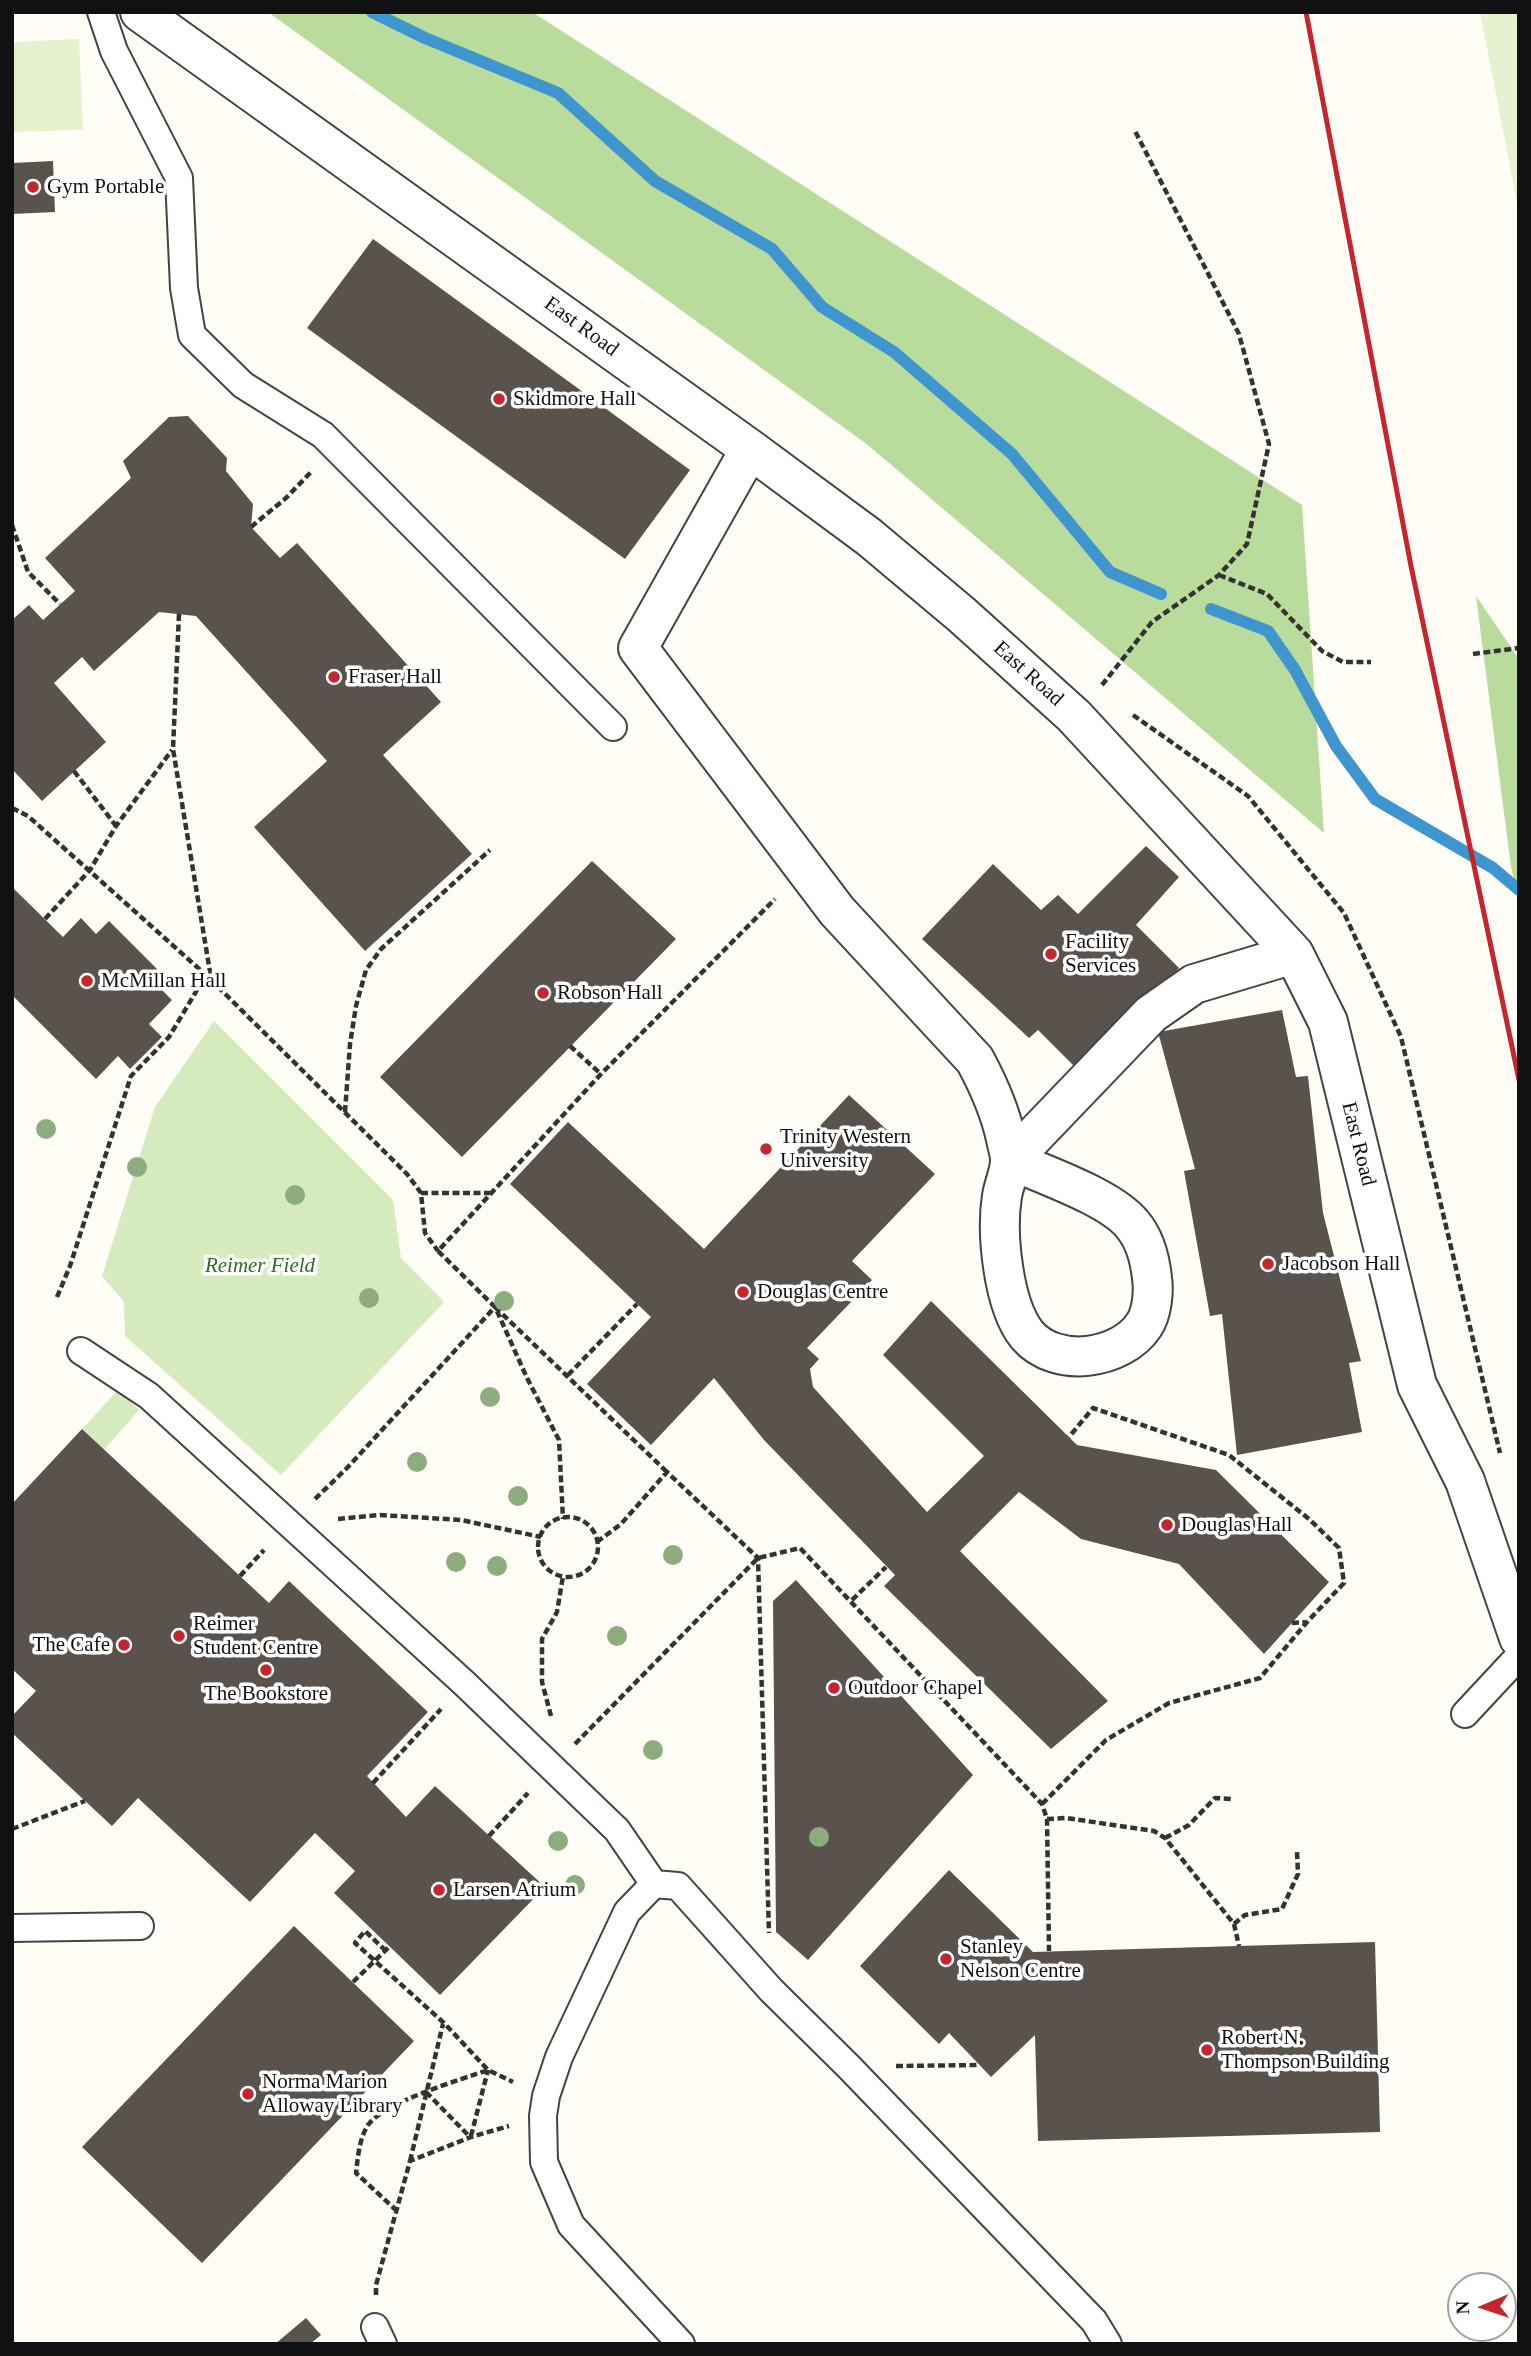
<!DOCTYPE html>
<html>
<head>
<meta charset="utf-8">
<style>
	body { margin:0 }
	#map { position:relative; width:1531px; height:2356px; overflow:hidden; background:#fffdf5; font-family:"Times New Roman",serif }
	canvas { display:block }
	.frame { position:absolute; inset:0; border:14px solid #111; pointer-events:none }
	.north { position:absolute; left:1447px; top:2272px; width:70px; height:70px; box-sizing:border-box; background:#fff; border:2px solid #a0a0a0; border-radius:50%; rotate:268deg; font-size:19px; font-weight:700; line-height:28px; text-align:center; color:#111 }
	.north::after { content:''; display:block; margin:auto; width:24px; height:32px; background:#c4262e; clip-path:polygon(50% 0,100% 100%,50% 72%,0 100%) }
</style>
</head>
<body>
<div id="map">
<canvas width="1531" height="2356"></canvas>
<div class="frame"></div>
<div class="north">N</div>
</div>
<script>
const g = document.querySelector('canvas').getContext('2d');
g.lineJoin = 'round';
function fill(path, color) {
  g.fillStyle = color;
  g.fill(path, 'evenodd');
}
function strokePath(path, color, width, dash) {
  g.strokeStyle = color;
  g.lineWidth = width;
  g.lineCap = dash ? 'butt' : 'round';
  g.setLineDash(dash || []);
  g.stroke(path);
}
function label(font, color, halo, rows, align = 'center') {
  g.font = font + ' "Times New Roman",serif';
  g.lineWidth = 7;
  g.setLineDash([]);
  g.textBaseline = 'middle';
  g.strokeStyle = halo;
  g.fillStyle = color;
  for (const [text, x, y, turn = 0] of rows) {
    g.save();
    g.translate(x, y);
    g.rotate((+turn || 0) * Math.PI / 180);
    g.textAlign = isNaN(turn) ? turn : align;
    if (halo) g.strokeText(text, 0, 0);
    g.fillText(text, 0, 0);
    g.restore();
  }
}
fill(new Path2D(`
	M 214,1021 L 393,1200 L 401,1258 L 444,1302 L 281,1475 L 125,1336 L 124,1302 L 102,1276 L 155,1107 Z
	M 118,1390 L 139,1410 L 104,1450 L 82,1429 Z`), '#d5ebbd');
fill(new Path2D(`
	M 268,12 L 532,12 L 1302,505 L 1324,833 L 868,445 Z
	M 1476,596 L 1519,659 L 1519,901 L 1511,867 Z`), '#b9dc9c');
fill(new Path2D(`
	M 1480,12 L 1519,12 L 1519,213 Z
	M 79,39 L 83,130 L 12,132 L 12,42 Z`), '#e6f2cf');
strokePath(new Path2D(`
	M 372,12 L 425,38 L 558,93 L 655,181 L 772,249 L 822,307 L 894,352 L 1012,454 L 1110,572 L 1161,594
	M 1211,609 L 1268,631 L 1295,670 L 1336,746 L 1375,799 L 1493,868 L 1519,890`), '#3f96cf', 12);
fill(new Path2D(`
	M 53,161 L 55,212 L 12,214 L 12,163 Z
	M 373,239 L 690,470 L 625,559 L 307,328 Z
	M 188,416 L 227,458 L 226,471 L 253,504 L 251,527 L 280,558 L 297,543 L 441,702 L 383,755 L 472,854 L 365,951 L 254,827 L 327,761 L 196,616 L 159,612 L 94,671 L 82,657 L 54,683 L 106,742 L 42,801 L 12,769 L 12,620 L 29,605 L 43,620 L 75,591 L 45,558 L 131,478 L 123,461 L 169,417 Z
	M 1146,846 L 1179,877 L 1136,925 L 1179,968 L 1082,1074 L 1038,1030 L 1029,1038 L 922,939 L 993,864 L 1041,910 L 1058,895 L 1078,914 Z
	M 592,861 L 676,939 L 462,1157 L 380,1077 Z
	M 12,887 L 63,937 L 81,918 L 96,934 L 109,921 L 165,977 L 157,985 L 172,1000 L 149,1024 L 162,1037 L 130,1069 L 118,1056 L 96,1079 L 12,995 Z
	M 1282,1010 L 1296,1077 L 1308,1076 L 1323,1213 L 1361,1361 L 1349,1363 L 1362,1432 L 1237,1455 L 1222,1314 L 1210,1316 L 1184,1171 L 1195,1169 L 1158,1032 Z
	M 849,1095 L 935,1174 L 852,1261 L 872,1280 L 807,1348 L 819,1359 L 810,1369 L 813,1387 L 927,1512 L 984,1456 L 883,1355 L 931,1301 L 1077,1445 L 1216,1470 L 1329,1582 L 1264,1654 L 1179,1564 L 1081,1539 L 1019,1492 L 960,1551 L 1108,1701 L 1051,1749 L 884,1586 L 895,1575 L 764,1440 L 714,1378 L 651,1445 L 587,1384 L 651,1317 L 510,1184 L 568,1122 L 704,1249 Z
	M 82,1429 L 269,1603 L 289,1581 L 428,1712 L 367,1776 L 406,1817 L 435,1786 L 545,1887 L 440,1995 L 334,1893 L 355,1871 L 315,1833 L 250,1902 L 138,1798 L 112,1826 L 12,1733 L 12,1716 L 36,1691 L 12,1669 L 12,1504 Z
	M 796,1580 L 973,1775 L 808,1960 L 776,1932 L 773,1601 Z
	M 949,1870 L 1033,1952 L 1375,1942 L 1380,2132 L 1038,2141 L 1035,2035 L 991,2077 L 949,2033 L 939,2044 L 860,1966 Z
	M 294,1926 L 414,2041 L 202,2263 L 82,2147 Z
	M 306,2318 L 321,2335 L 310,2344 L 275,2344 Z`), '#5a524d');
const service = new Path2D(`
	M 101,12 L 114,51 L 179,178 L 184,288 L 192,335 L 243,385 L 323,435 L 613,727
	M 81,1351 L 149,1396 L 464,1683 L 617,1830 L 654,1884
	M 1465,1714 L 1519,1656
	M 12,1928 L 140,1926
	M 375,2327 L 383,2344
	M 681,2344 L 571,2225 L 544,2162 L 543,2116 L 546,2096 L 559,2057 L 627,1912 L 654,1884 L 678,1886 L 771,1990 L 849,2067 L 1094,2321 L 1108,2344`);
const minor = new Path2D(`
	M 140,12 L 750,449 L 869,537 L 962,615 L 1074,716 L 1294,954 L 1328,1022 L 1417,1385 L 1465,1481 L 1519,1638
	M 750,449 L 638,648 L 837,911 L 975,1060 C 989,1086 1000,1110 1006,1139 C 1007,1145 1010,1153 1010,1160 C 1010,1172 1004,1184 1002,1196 C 996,1233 1003,1305 1027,1335 C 1056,1369 1121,1360 1144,1325 C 1152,1313 1154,1292 1152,1278 C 1150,1259 1145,1239 1132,1224 C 1110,1197 1044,1175 1011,1160
	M 1011,1160 L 1151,1014 L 1194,984 L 1294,954`);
strokePath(service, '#444', 30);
strokePath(minor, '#444', 42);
strokePath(new Path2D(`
	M 12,525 L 28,572 L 60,604
	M 251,527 L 286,498 L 312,471
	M 1219,575 L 1267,594 L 1322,651 L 1343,662 L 1371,662
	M 179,614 L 173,749 L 211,978
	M 1473,654 L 1519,648
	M 1102,685 L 1152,622 L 1219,575 L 1247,544 L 1269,444 L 1239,334 L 1134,129
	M 1133,715 L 1248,796 L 1344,913 L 1401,1037 L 1500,1453
	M 74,771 L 116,826
	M 12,808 L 28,816 L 206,975 L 407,1174 L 421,1193 L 425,1233 L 438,1251
	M 45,919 L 90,870 L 116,826 L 172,750
	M 570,1046 L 601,1074
	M 345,1112 L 350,1044 L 356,1006 L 366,970 L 381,949 L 490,850
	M 421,1193 L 490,1193
	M 57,1297 L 70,1266 L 131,1076 L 169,1037 L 206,975
	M 495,1307 L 667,1472
	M 497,1311 L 527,1378 L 559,1440 L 563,1519
	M 568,1375 L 637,1304
	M 315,1499 L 347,1468 L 495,1307 L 438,1251 L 601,1074 L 775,899
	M538 1547a30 30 0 1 1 60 0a30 30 0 1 1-60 0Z
	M 338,1519 L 380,1515 L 461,1520 L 541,1537
	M 597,1542 L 621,1524 L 667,1472 L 758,1558 L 769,1933
	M 240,1576 L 264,1550
	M 852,1600 L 886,1567
	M 1292,1623 L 1305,1622
	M 551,1716 L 542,1682 L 542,1639 L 557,1612 L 563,1576
	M 575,1744 L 758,1558 L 800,1548 L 1042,1804 L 1047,1819 L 1049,1951
	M 373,1783 L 441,1709
	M 1042,1804 L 1106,1740 L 1169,1703 L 1260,1678 L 1307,1622 L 1344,1583 L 1339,1548 L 1309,1519 L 1229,1455 L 1093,1408 L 1069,1437
	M 1047,1819 L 1066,1818 L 1154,1831 L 1165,1838 L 1234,1924 L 1239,1946
	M 12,1829 L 85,1801
	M 489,1836 L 528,1793
	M 1165,1838 L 1189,1825 L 1215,1798 L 1231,1799
	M 1234,1924 L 1245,1915 L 1282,1909 L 1298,1874 L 1297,1851
	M 386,1951 L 365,1931 L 355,1943 L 444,2023 L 488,2070 L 513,2082
	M 353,1982 L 390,1946
	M 896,2066 L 980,2065
	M 426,2092 L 470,2137
	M 471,2136 L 488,2070
	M 410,2161 L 443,2024
	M 397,2211 L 356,2173 C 358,2157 359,2139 368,2125 C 384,2102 460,2080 488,2070
	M 376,2295 L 376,2285 L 410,2161 L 471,2137 L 509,2126`), '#333', 4.5, [7, 3.5]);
strokePath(service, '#fff', 26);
strokePath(minor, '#fff', 38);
strokePath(new Path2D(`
	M 1306,12 L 1411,566 L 1519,1080`), '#c4262e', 5);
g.fillStyle = '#8dad7f';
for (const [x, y] of [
	[46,1129],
	[137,1167],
	[295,1195],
	[369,1298],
	[504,1301],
	[490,1397],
	[417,1462],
	[518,1496],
	[673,1555],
	[456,1562],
	[497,1566],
	[617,1636],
	[653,1750],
	[819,1837],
	[558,1841],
	[575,1885]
]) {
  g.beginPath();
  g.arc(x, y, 10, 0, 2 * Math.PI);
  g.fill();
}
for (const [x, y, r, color] of [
	[33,187,7,"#c4262e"],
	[499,399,7,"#c4262e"],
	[334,677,7,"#c4262e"],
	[1051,954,7,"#c4262e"],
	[87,981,7,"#c4262e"],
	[543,993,7,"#c4262e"],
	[766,1149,7,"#c4262e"],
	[1268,1264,7,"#c4262e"],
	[743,1292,7,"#c4262e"],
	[1167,1525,7,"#c4262e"],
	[179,1636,7,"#c4262e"],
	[124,1645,7,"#c4262e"],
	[266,1670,7,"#c4262e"],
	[834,1688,7,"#c4262e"],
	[439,1890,7,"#c4262e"],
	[946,1959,7,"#c4262e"],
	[1207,2050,7,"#c4262e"],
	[248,2094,7,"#c4262e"]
]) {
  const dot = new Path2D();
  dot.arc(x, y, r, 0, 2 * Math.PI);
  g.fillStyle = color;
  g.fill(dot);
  strokePath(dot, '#fff', 2.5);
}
label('21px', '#111', '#fff', [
	["Gym Portable",47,187],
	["Skidmore Hall",513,399],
	["Fraser Hall",348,677],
	["Facility",1065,942],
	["Services",1065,966],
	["McMillan Hall",101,981],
	["Robson Hall",557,993],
	["Trinity Western",780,1137],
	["University",780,1161],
	["Jacobson Hall",1282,1264],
	["Douglas Centre",757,1292],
	["Douglas Hall",1181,1525],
	["Reimer",193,1624],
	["Student Centre",193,1648],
	["The Cafe",110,1645,"right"],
	["Outdoor Chapel",848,1688],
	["The Bookstore",266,1694,"center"],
	["Larsen Atrium",453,1890],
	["Stanley",960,1947],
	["Nelson Centre",960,1971],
	["Robert N.",1221,2038],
	["Thompson Building",1221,2062],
	["Norma Marion",262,2082],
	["Alloway Library",262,2106]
], 'left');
label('21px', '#111', '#fff', [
	["East Road",581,327,36],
	["East Road",1028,674,42],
	["East Road",1358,1144,76]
]);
label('italic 21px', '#2f6b1f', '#fff', [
	["Reimer Field",260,1266]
]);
</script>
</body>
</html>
